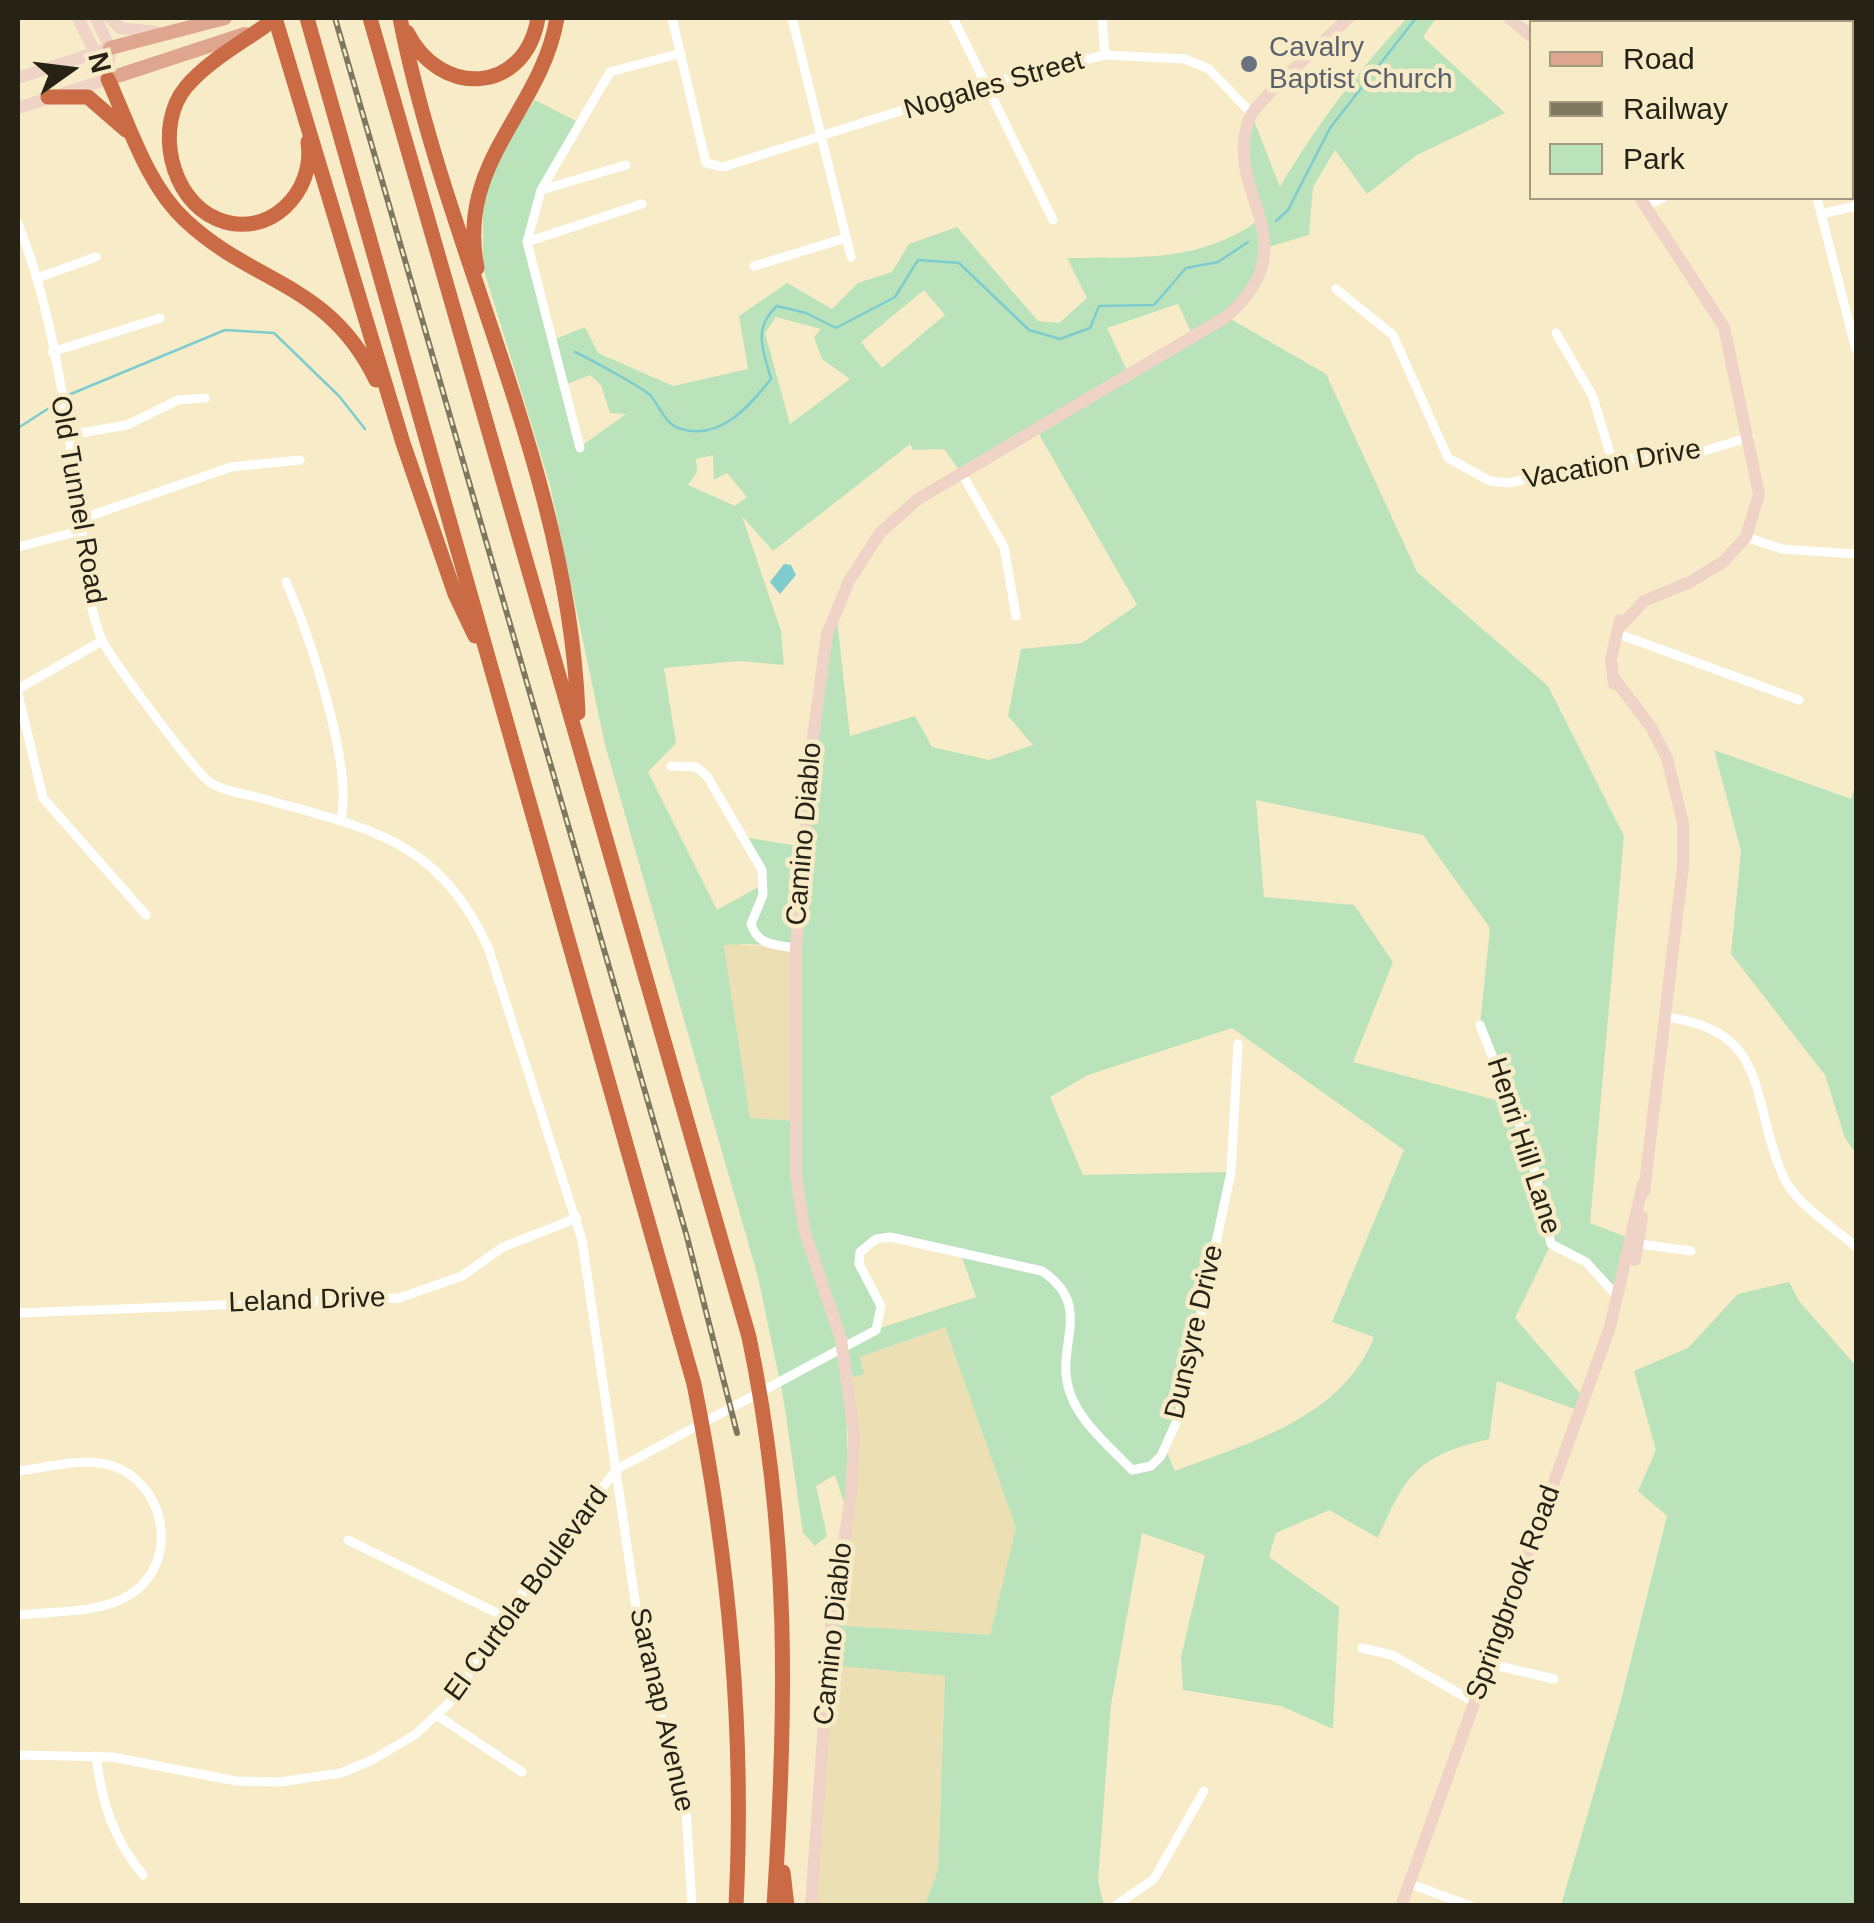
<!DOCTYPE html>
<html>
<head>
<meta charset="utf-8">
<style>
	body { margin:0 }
	#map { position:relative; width:1874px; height:1923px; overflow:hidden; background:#f7ecc7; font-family:Arial,sans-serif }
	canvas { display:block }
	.frame { position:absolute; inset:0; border:20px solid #262215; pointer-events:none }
	.legend { position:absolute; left:1529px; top:20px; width:325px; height:180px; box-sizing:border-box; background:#f7ecc7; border:2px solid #a39b80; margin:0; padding:12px 18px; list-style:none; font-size:30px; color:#262215 }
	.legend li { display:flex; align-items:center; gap:20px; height:50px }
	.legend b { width:50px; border:2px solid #a39b80 }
	.north { position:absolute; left:20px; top:20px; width:100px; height:100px; -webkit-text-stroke:8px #f7ecc7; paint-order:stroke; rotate:76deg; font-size:28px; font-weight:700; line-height:40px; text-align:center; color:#262215 }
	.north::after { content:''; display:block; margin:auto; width:35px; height:45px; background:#262215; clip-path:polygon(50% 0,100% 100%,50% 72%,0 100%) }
</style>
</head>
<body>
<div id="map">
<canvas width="1874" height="1923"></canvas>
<div class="frame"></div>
<ul class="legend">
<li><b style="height:12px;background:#dfa68f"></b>Road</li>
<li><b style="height:12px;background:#7f7861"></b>Railway</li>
<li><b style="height:28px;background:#bae3bc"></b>Park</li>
</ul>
<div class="north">N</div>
</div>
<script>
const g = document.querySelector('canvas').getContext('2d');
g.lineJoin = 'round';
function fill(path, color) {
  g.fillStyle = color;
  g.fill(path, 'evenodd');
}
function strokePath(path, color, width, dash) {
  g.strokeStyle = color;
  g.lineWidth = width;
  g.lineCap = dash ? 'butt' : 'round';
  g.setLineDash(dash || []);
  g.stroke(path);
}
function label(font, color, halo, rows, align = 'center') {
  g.font = font + ' Arial,sans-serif';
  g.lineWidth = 9;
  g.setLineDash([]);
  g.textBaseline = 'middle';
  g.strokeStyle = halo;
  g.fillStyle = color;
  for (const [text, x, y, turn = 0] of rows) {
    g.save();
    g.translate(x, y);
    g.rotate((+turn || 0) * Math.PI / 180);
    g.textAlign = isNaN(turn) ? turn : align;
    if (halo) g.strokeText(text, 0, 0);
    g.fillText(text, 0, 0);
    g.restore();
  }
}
fill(new Path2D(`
	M 724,944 L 796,948 L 795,1121 L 750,1119 Z
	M 945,1327 L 1016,1528 L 990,1636 L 831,1625 L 851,1497 L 846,1379 L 859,1357 Z
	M 828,1665 L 945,1676 L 938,1870 L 925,1905 L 811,1906 Z`), '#ecdfb3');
fill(new Path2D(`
	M 1407,18 L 1436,18 L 1423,37 L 1505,113 L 1417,155 L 1367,194 L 1335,150 L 1313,187 L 1309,235 L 1265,248 L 1262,278 L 1227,317 L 1326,374 L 1417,572 L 1548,686 L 1624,836 L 1590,1223 L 1629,1238 L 1613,1286 L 1551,1244 L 1515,1318 L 1584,1398 L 1580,1411 L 1497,1381 L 1489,1439 C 1418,1456 1407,1472 1378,1538 L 1329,1510 L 1276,1533 L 1269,1557 L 1339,1607 L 1333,1729 L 1281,1706 L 1183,1690 L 1181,1657 L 1205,1555 L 1142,1533 L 1111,1705 L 1098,1881 L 1104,1905 L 925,1905 L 938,1870 L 945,1676 L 828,1665 L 831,1625 L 990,1635 L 1016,1528 L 945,1327 L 860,1357 L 864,1374 L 846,1379 L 848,1515 L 835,1475 L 816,1486 L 827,1536 L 815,1546 L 803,1533 L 783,1396 L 758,1277 L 605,745 L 550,485 L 483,267 L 483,194 L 510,135 L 535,100 L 580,123 L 541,190 L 527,242 L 553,340 L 585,327 L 598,353 L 673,386 L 748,369 L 739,316 L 787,283 L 832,309 L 858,283 L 892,272 L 909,244 L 957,227 L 1038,321 L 1059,323 L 1087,298 L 1067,258 C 1137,257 1202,263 1260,219 L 1242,147 L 1251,113 L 1280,187 C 1317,124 1358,71 1407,18 ZM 924,290 L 945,315 L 882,368 L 861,342 ZM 1178,304 L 1193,336 L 1129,375 L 1107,328 ZM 776,317 L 821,329 L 814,337 L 822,359 L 850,379 L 790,424 L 765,333 ZM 590,375 L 601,385 L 610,413 L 626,414 L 580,447 L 564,385 ZM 1037,431 L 1137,605 L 1082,643 L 1021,649 L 1008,716 L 1033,745 L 989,760 L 932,747 L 915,716 L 850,736 L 836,611 L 803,847 L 744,837 L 762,870 L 760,886 L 717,910 L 648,772 L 676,743 L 664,668 L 739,661 L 784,665 L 781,631 L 742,516 L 773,551 L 910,444 L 913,450 L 944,449 L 962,474 ZM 713,455 L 714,480 L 727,473 L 747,497 L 735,506 L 688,485 L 697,472 L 696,459 ZM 1256,800 L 1423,835 L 1490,928 L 1480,1025 L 1514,1105 L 1353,1062 L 1393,962 L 1354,905 L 1264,897 ZM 750,944 L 795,948 L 794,1121 L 750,1118 L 724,945 ZM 1232,1028 L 1404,1150 L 1332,1322 L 1374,1337 C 1343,1417 1249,1443 1175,1471 L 1165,1448 L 1179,1416 L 1231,1172 L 1083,1175 L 1050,1097 L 1088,1075 ZM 890,1237 L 960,1252 L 976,1297 L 877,1329 C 884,1288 857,1283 860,1251 Z
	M 1714,750 L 1851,799 L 1856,782 L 1856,1154 L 1845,1138 L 1825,1075 L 1731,954 L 1741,851 Z
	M 1789,1282 L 1799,1301 L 1856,1366 L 1856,1905 L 1561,1905 L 1620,1704 L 1667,1516 L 1638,1491 L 1656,1450 L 1634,1371 L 1688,1348 L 1738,1294 Z`), '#bae3bc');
fill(new Path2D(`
	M 784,564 L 791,565 L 796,575 L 780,594 L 770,582 Z`), '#7ecccd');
strokePath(new Path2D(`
	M 1276,221 L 1288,210 L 1330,128 L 1416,18
	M 575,352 C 586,357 643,388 650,395 C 660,406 664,424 681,429 C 721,441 750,405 771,379 C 763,349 752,329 777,306 L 806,313 L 836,328 L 895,297 L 918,260 L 959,263 L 1029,330 L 1060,339 L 1090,328 L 1099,306 L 1154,305 L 1186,268 L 1218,262 L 1248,242
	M 66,396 L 225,330 L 274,333 L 339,396 L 365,429
	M 18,428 L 60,401`), '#7ecccd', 2.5);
strokePath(new Path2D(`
	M 672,18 L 706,163 L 723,167 L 988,83 L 1105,55 L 1185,59 L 1209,69 L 1251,113
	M 792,18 L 851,257
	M 953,18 L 1053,220
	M 1102,18 L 1105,55
	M 1822,22 L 1856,18
	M 1852,90 L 1856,84
	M 541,190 L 626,165
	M 1817,198 L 1856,350
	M 1644,207 L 1663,198
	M 1825,213 L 1856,206
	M 18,224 C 53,308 67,421 80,513 C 86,554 85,601 102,640 C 111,659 191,766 207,780 C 219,791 248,794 264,799 C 369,829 437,838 488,947 L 582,1240 L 642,1648 L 686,1809 L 692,1906
	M 527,242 L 642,204
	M 754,266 L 846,238
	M 40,277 L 96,257
	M 1336,289 L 1393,335 L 1448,458 L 1490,481 L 1509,483 L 1612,460 L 1694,454 L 1750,437
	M 1556,333 L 1593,397 L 1612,460
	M 52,352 L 160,318
	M 68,435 L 127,425 L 178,400 L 205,398
	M 580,448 L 527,242 L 541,190 L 610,72 L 681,53
	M 962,474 L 1004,547 L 1016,616
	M 81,519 L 231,467 L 300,460
	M 1746,537 L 1782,549 L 1856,554
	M 18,547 L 80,531
	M 286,582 C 309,634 353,764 341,818
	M 1616,633 L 1799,700
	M 18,689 L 102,641
	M 18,694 L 43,798 L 146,915
	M 671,766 L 696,767 L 707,776 L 762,870 L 763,895 L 751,924 C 758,946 775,945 796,948
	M 1663,1017 C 1773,1028 1749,1102 1784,1178 C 1797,1205 1835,1228 1856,1247
	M 1480,1025 L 1531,1154 L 1551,1244 L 1586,1262 L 1617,1296
	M 1640,1244 L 1691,1251
	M 18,1313 L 399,1298 L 462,1276 L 503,1247 L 577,1218
	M 18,1471 C 45,1468 83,1457 110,1465 C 166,1482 181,1561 131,1594 C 101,1614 53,1611 18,1615
	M 348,1540 L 505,1617
	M 1362,1648 L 1392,1655 L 1474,1702
	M 1490,1664 L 1554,1679
	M 438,1716 L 522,1772
	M 18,1755 L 112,1757 L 236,1781 L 279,1782 L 341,1773 L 372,1760 L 416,1734 L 452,1700 L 531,1580 L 617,1469 L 876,1330 L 881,1306 L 859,1264 L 860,1252 L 876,1239 L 890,1237 L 1042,1271 C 1098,1309 1050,1348 1072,1398 C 1083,1425 1112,1449 1132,1470 L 1151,1466 L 1161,1456 L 1179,1416 L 1231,1172 L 1238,1044
	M 96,1756 C 102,1804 113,1838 143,1875
	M 1410,1884 L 1471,1906
	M 1115,1906 L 1154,1879 L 1204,1791`), '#fff', 9);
strokePath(new Path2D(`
	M 78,18 L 108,79
	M 96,18 L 110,48 L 108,79
	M 110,18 L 120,28 L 156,32
	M 1509,18 L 1532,37
	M 18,78 L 110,48
	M 18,108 L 108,79
	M 1619,628 L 1644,601 L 1690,582 L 1723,562 L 1746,537 L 1759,494 L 1724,327 L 1640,198
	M 1613,677 L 1651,727 L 1667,758 L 1683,823 L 1683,866 L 1644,1192
	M 1614,684 L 1611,659 L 1620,620
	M 1635,1260 L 1642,1217
	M 811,1906 L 831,1625 L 851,1497 L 854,1434 L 841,1339 L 805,1233 L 796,1176 L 796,948 L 813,737 L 827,634 L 849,581 L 880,533 L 918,499 L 1226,317 C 1314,241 1219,192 1250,117 C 1258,99 1330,36 1348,18
	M 1401,1906 L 1610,1327 L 1643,1184`), '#efd3c7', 12);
strokePath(new Path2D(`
	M 110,48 L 225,18
	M 108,79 L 245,34`), '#dfa68f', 14);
strokePath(new Path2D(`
	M 275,18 L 403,443 L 455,594 L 475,636
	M 307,18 L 694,1384 C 729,1557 745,1729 736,1906
	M 370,18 L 749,1337 C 790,1533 787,1707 774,1906
	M 400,18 C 446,252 569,472 578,713
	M 265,26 C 238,45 207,62 186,87 C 154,126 170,199 217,219 C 269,241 316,191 308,142
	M 407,32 C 440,98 525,95 538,18
	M 108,79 C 129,125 147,185 185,220 C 254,285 329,282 376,380
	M 48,97 L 88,97 L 126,130
	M 477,268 C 456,161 541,112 557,18
	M 783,1872 L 787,1906`), '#ca6b45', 15);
const rail = new Path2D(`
	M 335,18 L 687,1237 L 737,1433`);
strokePath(rail, '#7f7861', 6);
strokePath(rail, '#f7ecc7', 2.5, [8]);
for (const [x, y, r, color] of [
	[1249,64,10,"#6b7280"]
]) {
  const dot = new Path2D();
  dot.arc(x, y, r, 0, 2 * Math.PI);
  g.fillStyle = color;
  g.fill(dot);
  strokePath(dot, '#f7ecc7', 4);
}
label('28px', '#5b616d', '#f7ecc7', [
	["Cavalry",1269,48],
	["Baptist Church",1269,80]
], 'left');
label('28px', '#262215', '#f7ecc7', [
	["Nogales Street",994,86,-16],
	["Vacation Drive",1612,465,-10],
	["Old Tunnel Road",77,500,80],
	["Camino Diablo",805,834,-85],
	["Henri Hill Lane",1523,1146,72],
	["Leland Drive",307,1301,-2],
	["Dunsyre Drive",1195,1332,-77],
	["Springbrook Road",1514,1593,-70],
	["El Curtola Boulevard",527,1594,-54],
	["Camino Diablo",834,1634,-84],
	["Saranap Avenue",661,1710,77]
]);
</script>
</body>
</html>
